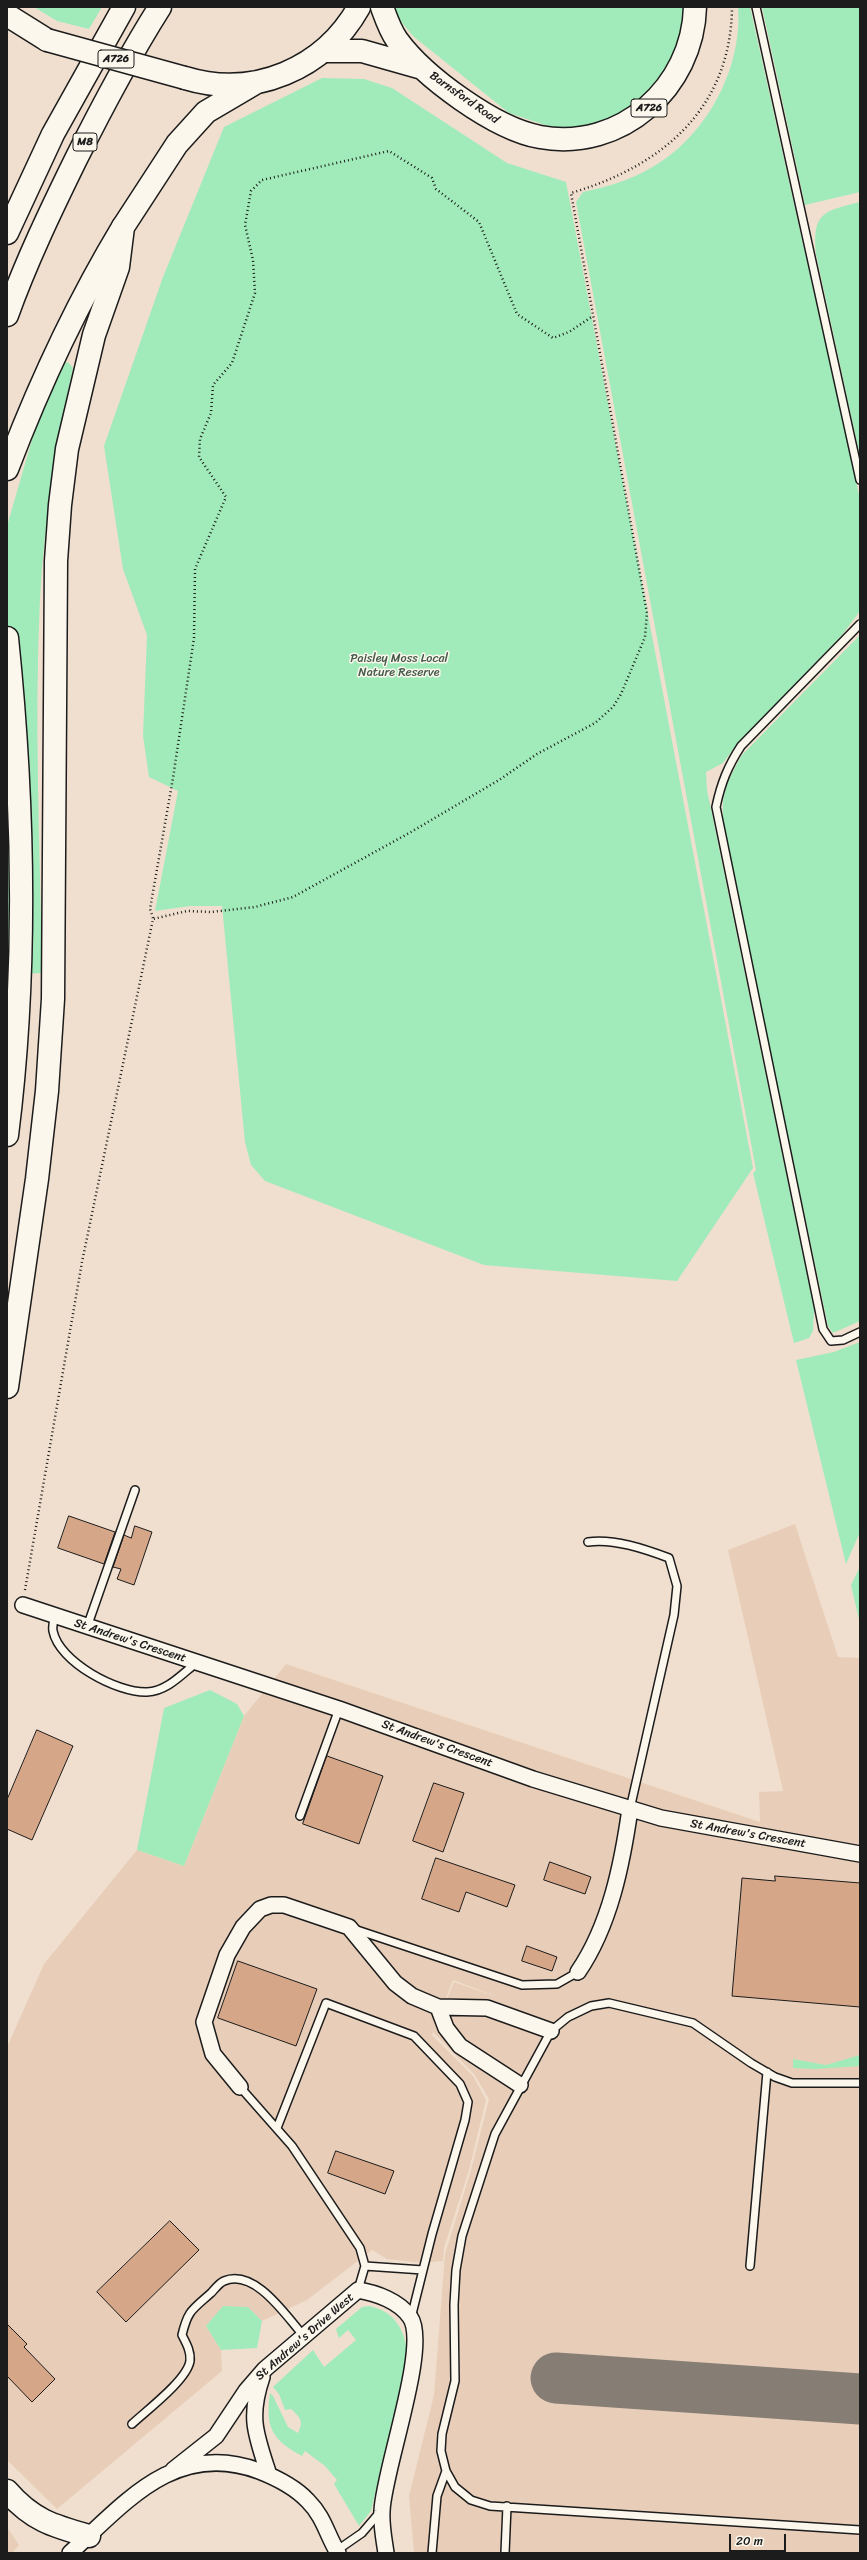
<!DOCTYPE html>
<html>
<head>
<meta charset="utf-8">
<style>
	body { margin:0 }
	#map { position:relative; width:867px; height:2560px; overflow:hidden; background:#f0dfce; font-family:Sriracha,sans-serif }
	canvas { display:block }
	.frame { position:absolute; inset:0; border:8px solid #1c1c1c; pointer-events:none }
	.scale { position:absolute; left:729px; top:2534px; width:57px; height:18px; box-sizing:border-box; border:2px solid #1c1c1c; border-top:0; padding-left:5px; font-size:12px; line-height:14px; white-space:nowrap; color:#1c1c1c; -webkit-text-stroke:3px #fbf7ec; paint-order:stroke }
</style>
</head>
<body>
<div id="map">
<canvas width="867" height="2560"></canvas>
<div class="frame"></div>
<div class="scale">20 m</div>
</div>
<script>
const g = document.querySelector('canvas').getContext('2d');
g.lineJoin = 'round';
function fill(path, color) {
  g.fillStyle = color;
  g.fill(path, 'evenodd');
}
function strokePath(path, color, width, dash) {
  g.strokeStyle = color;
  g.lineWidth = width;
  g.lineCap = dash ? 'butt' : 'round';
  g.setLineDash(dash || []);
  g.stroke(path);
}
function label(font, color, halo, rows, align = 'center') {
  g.font = font + ' Sriracha,sans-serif';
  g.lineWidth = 3;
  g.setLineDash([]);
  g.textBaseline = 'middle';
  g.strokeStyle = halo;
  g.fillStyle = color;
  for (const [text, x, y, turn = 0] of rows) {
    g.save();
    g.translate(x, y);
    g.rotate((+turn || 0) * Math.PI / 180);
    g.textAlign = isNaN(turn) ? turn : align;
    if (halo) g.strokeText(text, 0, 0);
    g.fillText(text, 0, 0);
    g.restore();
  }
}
fill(new Path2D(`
	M 795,1524 L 838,1657 L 860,1658 L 860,2553 L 414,2553 L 409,2496 L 434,2395 L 445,2254 L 471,2170 L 489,2099 L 474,2074 L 433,2032 L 432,2035 L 473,2076 L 486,2100 L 469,2170 L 444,2248 L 443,2261 L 422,2263 L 387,2259 L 372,2250 L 307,2300 L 262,2321 L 248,2307 L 206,2326 L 221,2350 L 222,2371 L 57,2509 L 7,2460 L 7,2047 L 44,1964 L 137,1850 L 184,1866 L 244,1716 L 286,1664 L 760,1822 L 759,1792 L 783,1791 L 728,1550 ZM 453,1980 L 503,1999 L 454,1982 L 434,2030 Z
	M 7,2527 L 19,2545 L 12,2553 L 7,2553 Z`), '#e8ceb9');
fill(new Path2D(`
	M 34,7 L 102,7 L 89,29 L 57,21 Z
	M 389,7 L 685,7 L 686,10 L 673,62 L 658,87 L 627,112 L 594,127 L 554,128 L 509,113 L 413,36 Z
	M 738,7 L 750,7 L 860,499 L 860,611 L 842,635 L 738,743 L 723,763 L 706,772 L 707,790 L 814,1309 L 813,1331 L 809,1338 L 794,1343 L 753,1173 L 756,1170 L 576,202 L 583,192 C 606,187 628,181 649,169 C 704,140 743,70 738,7 Z
	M 762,7 L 860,7 L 860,192 L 805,205 Z
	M 322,78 L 364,79 L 392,88 L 507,163 L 566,182 L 753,1168 L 677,1281 L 484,1265 L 265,1181 L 251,1165 L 245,1142 L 222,906 L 190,906 L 155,911 L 178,791 L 149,777 L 143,736 L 147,635 L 123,569 L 104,446 L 163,277 L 224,127 Z
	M 860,202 L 860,457 L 816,254 C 812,213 823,211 860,202 Z
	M 62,361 L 69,363 L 73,368 C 57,444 44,521 40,598 C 34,722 40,848 42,973 L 7,975 L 7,526 L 40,412 Z
	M 860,635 L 860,1321 L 833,1333 L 828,1326 L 726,841 C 720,801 721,791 742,755 Z
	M 860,1342 L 860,1532 L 846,1564 L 796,1360 L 834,1352 Z
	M 860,1567 L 860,1624 L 851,1585 Z
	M 210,1690 L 237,1704 L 244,1716 L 184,1866 L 137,1850 L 164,1708 Z
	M 860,2055 L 860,2066 L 816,2069 L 793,2068 L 793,2059 L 826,2065 Z
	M 223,2306 L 248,2307 L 262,2321 L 257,2348 L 221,2350 L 206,2326 Z
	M 369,2306 C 396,2311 407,2333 407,2358 L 371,2511 L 359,2526 L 334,2484 L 337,2480 L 325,2466 L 305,2451 L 302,2456 C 272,2440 265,2427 270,2393 L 273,2396 L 288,2427 L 298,2433 C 304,2421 300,2417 291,2409 L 285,2410 L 279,2394 L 273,2387 L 313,2350 L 324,2367 L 356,2340 L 348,2330 L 339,2338 L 336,2329 L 362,2307 Z`), '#a1ebba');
strokePath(new Path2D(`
	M 556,2378 L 860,2399`), '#867e75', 51);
const building = new Path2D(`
	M 69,1516 L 115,1532 L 104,1564 L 58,1548 Z
	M 135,1526 L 152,1532 L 134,1585 L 117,1579 L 121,1569 L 113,1567 L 124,1535 L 131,1538 Z
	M 37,1730 L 73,1746 L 32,1840 L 7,1829 L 7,1800 Z
	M 327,1756 L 383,1776 L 359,1844 L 303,1824 Z
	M 434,1783 L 464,1793 L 443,1852 L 413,1841 Z
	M 436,1858 L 515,1885 L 507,1907 L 466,1892 L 459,1912 L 422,1899 Z
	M 550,1862 L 591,1877 L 585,1894 L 544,1880 Z
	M 775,1876 L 860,1883 L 860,2007 L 732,1996 L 742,1878 L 775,1881 Z
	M 527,1946 L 557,1957 L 552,1971 L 522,1961 Z
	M 238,1961 L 317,1989 L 296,2046 L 218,2018 Z
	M 336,2151 L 394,2171 L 385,2194 L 328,2173 Z
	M 170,2221 L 199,2250 L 126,2322 L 97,2292 Z
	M 7,2324 L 27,2344 L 24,2347 L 55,2379 L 32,2402 L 7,2376 Z`);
fill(building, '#d6a688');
strokePath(building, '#1c1c1c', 1);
const service = new Path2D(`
	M 756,7 L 860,480
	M 860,624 L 741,746 C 728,766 721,783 716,807 L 823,1329 L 831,1341 L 843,1340 L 860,1332
	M 588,1542 C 613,1538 645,1549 669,1558 L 677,1586 L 674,1615 L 630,1809
	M 54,1616 C 54,1621 52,1627 53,1631 C 59,1662 117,1693 147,1692 C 167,1691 181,1675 196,1663
	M 87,1627 L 135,1490
	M 300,1816 L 339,1709
	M 354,1929 L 522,1985 L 557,1984 L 578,1972
	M 860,2083 L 792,2083 L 775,2077 L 751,2063 L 693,2023 L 609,2003 L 591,2006 L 568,2017 L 551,2031 L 495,2134 L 462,2236 L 456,2270 L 454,2305 L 455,2381 L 442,2434 L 441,2451 L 446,2471 L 455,2487 L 471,2500 L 490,2506 L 860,2530
	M 240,2087 L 292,2146 L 360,2248 L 365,2266 L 358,2290
	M 277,2128 L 326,2003 L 414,2036 L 460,2084 L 468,2102 L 465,2120 L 432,2234 L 411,2318
	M 365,2266 L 423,2270
	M 750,2266 L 767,2072
	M 132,2424 C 147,2410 187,2380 190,2361 C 191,2351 186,2343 182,2335 C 188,2310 192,2310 211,2293 C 214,2290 219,2283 224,2281 C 255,2268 286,2316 303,2335
	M 336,2551 L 362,2533 L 380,2512
	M 432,2553 L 437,2496 L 446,2471
	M 505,2553 L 507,2506`);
const minor = new Path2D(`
	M 23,1605 L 339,1709 L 533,1779 L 661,1818 L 860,1854
	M 578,1972 C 610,1925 622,1865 630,1809
	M 438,2007 L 446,2028 L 460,2046 L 520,2085
	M 240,2087 L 213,2054 L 204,2022 L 227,1955 L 243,1927 L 260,1909 L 271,1905 L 284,1905 L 349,1927 L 395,1983 L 412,1996 L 438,2007 L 487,2008 L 551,2031
	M 262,2377 C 248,2418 256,2435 269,2475
	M 173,2470 L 216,2436 L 246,2391 L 265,2369 L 358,2290 C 376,2293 399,2301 410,2317 C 430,2345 383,2472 382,2511 C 381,2525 384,2539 386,2553
	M 70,2553 C 126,2502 176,2440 259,2471 C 277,2478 295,2487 308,2501 C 324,2517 327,2535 338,2553`);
const primary = new Path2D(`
	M 382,7 C 386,18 390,30 397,40 C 424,77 495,129 540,137 C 621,152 693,87 695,7
	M 325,51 L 362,51 L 422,68`);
const trunk = new Path2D(`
	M 7,15 L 47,40
	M 185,78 C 254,99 324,69 359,7
	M 7,1387 L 37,1179 L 47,1091 L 53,999 L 56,561 L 60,505 L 67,449 L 94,335 L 118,267 L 123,227 L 177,144 L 206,112 L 257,82
	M 7,2491 C 32,2520 53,2526 89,2536`);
const motorway = new Path2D(`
	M 7,233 L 53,134 L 124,7
	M 7,315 C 26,262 51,210 76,159 C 102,107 129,56 160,7
	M 7,469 C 39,385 76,305 123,227
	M 7,638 C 24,803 28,969 7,1135`);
strokePath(service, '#1c1c1c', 10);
strokePath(minor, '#1c1c1c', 18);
strokePath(primary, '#1c1c1c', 25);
strokePath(trunk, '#1c1c1c', 25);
strokePath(motorway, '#1c1c1c', 25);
strokePath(new Path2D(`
	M 153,918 L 150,909 L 173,778 L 194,638 L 195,569 L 226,497 L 199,457 L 200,439 L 211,413 L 213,385 L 232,363 L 255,293 L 253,260 L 245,225 L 251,191 L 262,180 L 389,151 L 432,178 L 436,189 L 479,222 L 517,314 L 553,338 L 569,332 L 593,316
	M 25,1590 L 82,1262 L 153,919 L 187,911 L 211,912 L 255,907 L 293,897 L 411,832 L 499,780 L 537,754 L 595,723 L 613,707 L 621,694 L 645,637 L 647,613 L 571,193 C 663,166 731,108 732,7`), '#1c1c1c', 2.5, [1, 3]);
strokePath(service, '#fbf7ec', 7);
strokePath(minor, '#fbf7ec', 15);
strokePath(primary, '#fbf7ec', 22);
strokePath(trunk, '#fbf7ec', 22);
strokePath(motorway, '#fbf7ec', 22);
const trunkBridge = new Path2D(`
	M 47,40 L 185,78`);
strokePath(trunkBridge, '#1c1c1c', 25, []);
strokePath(trunkBridge, '#fbf7ec', 22);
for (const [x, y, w] of [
	[116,59,36],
	[649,108,36],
	[85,142,24]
]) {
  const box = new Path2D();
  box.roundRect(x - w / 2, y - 9, w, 18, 3);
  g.fillStyle = '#fbf7ec';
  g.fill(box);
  strokePath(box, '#1c1c1c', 1);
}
label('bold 11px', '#1c1c1c', null, [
	["A726",116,59],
	["A726",649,108],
	["M8",85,142]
]);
label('12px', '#1c1c1c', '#fbf7ec', [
	["Barnsford Road",464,98,35],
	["St Andrew's Crescent",130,1641,18],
	["St Andrew's Crescent",437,1744,20],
	["St Andrew's Crescent",748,1834,10],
	["St Andrew's Drive West",305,2337,-41]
]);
label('12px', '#445a4b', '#fbf7ec', [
	["Paisley Moss Local",399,659],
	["Nature Reserve",399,673]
]);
</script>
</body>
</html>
